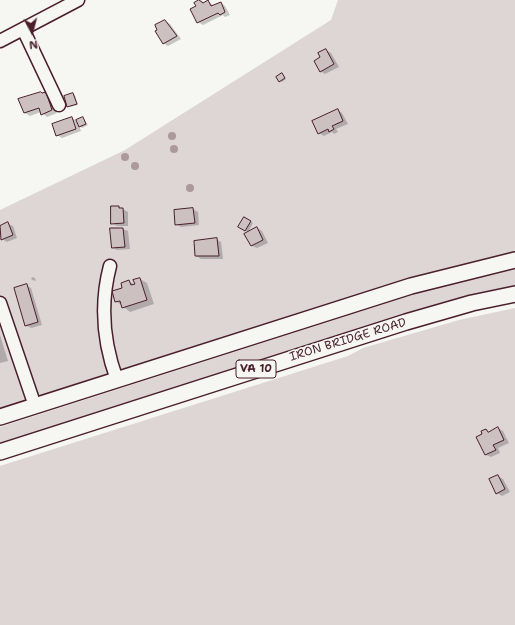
<!DOCTYPE html>
<html>
<head>
<meta charset="utf-8">
<style>
	body { margin:0 }
	#map { position:relative; width:515px; height:625px; overflow:hidden; background:#f6f6f2; font-family:"Shantell Sans",sans-serif }
	canvas { display:block }
	.north { position:absolute; left:12px; top:12px; width:40px; height:40px; -webkit-text-stroke:3px #f6f6f2; paint-order:stroke; rotate:173deg; font-size:11px; font-weight:700; line-height:16px; text-align:center; color:#4a1f2b }
	.north::after { content:''; display:block; margin:auto; width:14px; height:18px; background:#4a1f2b; clip-path:polygon(50% 0,100% 100%,50% 72%,0 100%) }
</style>
</head>
<body>
<div id="map">
<canvas width="515" height="625"></canvas>
<div class="north">N</div>
</div>
<script>
const g = document.querySelector('canvas').getContext('2d');
g.lineJoin = 'round';
function fill(path, color) {
  g.fillStyle = color;
  g.fill(path, 'evenodd');
}
function strokePath(path, color, width, dash) {
  g.strokeStyle = color;
  g.lineWidth = width;
  g.lineCap = dash ? 'butt' : 'round';
  g.setLineDash(dash || []);
  g.stroke(path);
}
function label(font, color, halo, rows, align = 'center') {
  g.font = font + ' "Shantell Sans",sans-serif';
  g.lineWidth = 3;
  g.setLineDash([]);
  g.textBaseline = 'middle';
  g.strokeStyle = halo;
  g.fillStyle = color;
  for (const [text, x, y, turn = 0] of rows) {
    g.save();
    g.translate(x, y);
    g.rotate((+turn || 0) * Math.PI / 180);
    g.textAlign = isNaN(turn) ? turn : align;
    if (halo) g.strokeText(text, 0, 0);
    g.fillText(text, 0, 0);
    g.restore();
  }
}
fill(new Path2D(`
	M 338,0 L 515,0 L 515,259 L 0,415 L 0,210 L 125,150 L 331,20 Z
	M 515,268 L 515,289 L 0,447 L 0,427 L 428,290 Z
	M 515,308 L 515,625 L 0,625 L 0,466 L 348,356 L 363,348 L 459,320 Z`), '#ddd6d5');
fill(new Path2D(`
	M 201,0 L 205,3 L 208,1 L 214,6 L 221,3 L 225,6 L 230,15 L 225,17 L 223,15 L 203,25 L 198,22 L 195,3 Z
	M 165,21 L 170,24 L 181,39 L 168,46 L 163,43 Z
	M 326,50 L 331,53 L 339,67 L 325,74 L 320,71 L 322,57 Z
	M 282,74 L 286,79 L 282,82 L 280,81 Z
	M 46,93 L 51,96 L 57,113 L 47,117 L 41,112 L 30,116 L 25,113 L 20,100 Z
	M 73,94 L 75,95 L 78,105 L 70,107 L 65,96 Z
	M 338,110 L 342,113 L 348,124 L 336,129 L 338,132 L 334,134 L 332,132 L 324,136 L 319,133 Z
	M 72,118 L 77,121 L 83,118 L 88,125 L 82,128 L 79,126 L 81,131 L 62,138 L 57,135 Z
	M 119,207 L 128,212 L 128,226 L 117,226 L 112,223 Z
	M 193,209 L 198,212 L 199,225 L 181,227 L 176,224 Z
	M 244,218 L 253,223 L 248,232 L 240,227 Z
	M 8,224 L 13,226 L 17,238 L 7,242 L 2,239 L 0,227 Z
	M 257,228 L 262,231 L 268,243 L 257,248 L 252,246 Z
	M 111,229 L 123,229 L 128,231 L 130,249 L 117,250 L 112,247 Z
	M 216,239 L 221,242 L 223,259 L 201,259 L 196,256 Z
	M 33,277 L 35,278 L 36,281 L 32,280 L 31,278 Z
	M 140,279 L 147,283 L 154,304 L 130,312 L 116,301 L 129,281 L 136,286 Z
	M 26,285 L 31,288 L 42,325 L 31,328 L 26,325 Z
	M 0,335 L 8,361 L 0,363 Z
	M 498,428 L 503,431 L 509,443 L 498,448 L 500,453 L 491,457 L 486,455 L 478,437 L 484,434 L 486,430 L 490,432 Z
	M 498,476 L 503,479 L 510,492 L 502,496 L 497,493 Z`), '#0003');
const building = new Path2D(`
	M 199,0 L 203,3 L 208,0 L 211,6 L 221,2 L 225,12 L 220,15 L 218,13 L 197,23 L 190,9 L 196,6 L 194,3 Z
	M 165,20 L 177,36 L 163,44 L 155,31 L 157,30 L 155,25 Z
	M 326,49 L 334,64 L 320,72 L 314,61 L 320,57 L 318,53 Z
	M 282,73 L 285,78 L 279,82 L 276,77 Z
	M 41,92 L 42,93 L 46,92 L 52,110 L 41,115 L 39,108 L 24,113 L 18,99 Z
	M 73,93 L 77,104 L 67,107 L 64,96 Z
	M 338,109 L 343,121 L 332,126 L 334,129 L 329,132 L 328,129 L 318,134 L 312,121 Z
	M 72,117 L 76,129 L 56,136 L 52,124 Z
	M 83,117 L 86,124 L 79,127 L 76,120 Z
	M 111,206 L 119,206 L 119,208 L 123,208 L 124,223 L 111,224 Z
	M 193,208 L 195,223 L 175,225 L 174,210 Z
	M 244,217 L 251,221 L 245,231 L 238,227 Z
	M 8,222 L 13,235 L 1,240 L 0,226 Z
	M 257,227 L 263,240 L 251,246 L 244,234 Z
	M 110,228 L 123,228 L 125,247 L 112,248 Z
	M 217,238 L 219,256 L 195,256 L 194,241 Z
	M 140,278 L 147,300 L 122,308 L 120,301 L 115,302 L 112,291 L 122,288 L 121,283 L 129,280 L 131,285 L 135,284 L 133,280 Z
	M 27,284 L 38,322 L 25,326 L 14,288 Z
	M 498,427 L 504,440 L 493,445 L 496,450 L 485,455 L 476,437 L 482,434 L 481,431 L 486,429 L 488,432 Z
	M 498,475 L 505,489 L 496,494 L 489,479 Z`);
fill(building, '#ccc1c0');
strokePath(building, '#4a1f2b', 1);
const minor = new Path2D(`
	M 23,29 L 59,105
	M 0,41 L 78,0
	M 110,266 C 100,304 103,342 117,380
	M 0,303 L 35,406`);
const major = new Path2D(`
	M 0,417 L 411,286 L 515,260
	M 0,452 L 406,322 L 472,303 L 515,294`);
strokePath(minor, '#4a1f2b', 15);
strokePath(major, '#4a1f2b', 18);
strokePath(minor, '#f6f6f2', 12);
strokePath(major, '#f6f6f2', 15);
g.fillStyle = '#ac999c';
for (const [x, y] of [
	[172,136],
	[174,149],
	[125,157],
	[135,166],
	[190,188]
]) {
  g.beginPath();
  g.arc(x, y, 4, 0, 2 * Math.PI);
  g.fill();
}
for (const [x, y, w] of [
	[256,369,40]
]) {
  const box = new Path2D();
  box.roundRect(x - w / 2, y - 9, w, 18, 3);
  g.fillStyle = '#f6f6f2';
  g.fill(box);
  strokePath(box, '#4a1f2b', 1);
}
label('bold 11px', '#4a1f2b', null, [
	["VA 10",256,369]
]);
label('12px', '#4a1f2b', '#f6f6f2', [
	["IRON BRIDGE ROAD",348,340,-17]
]);
</script>
</body>
</html>
